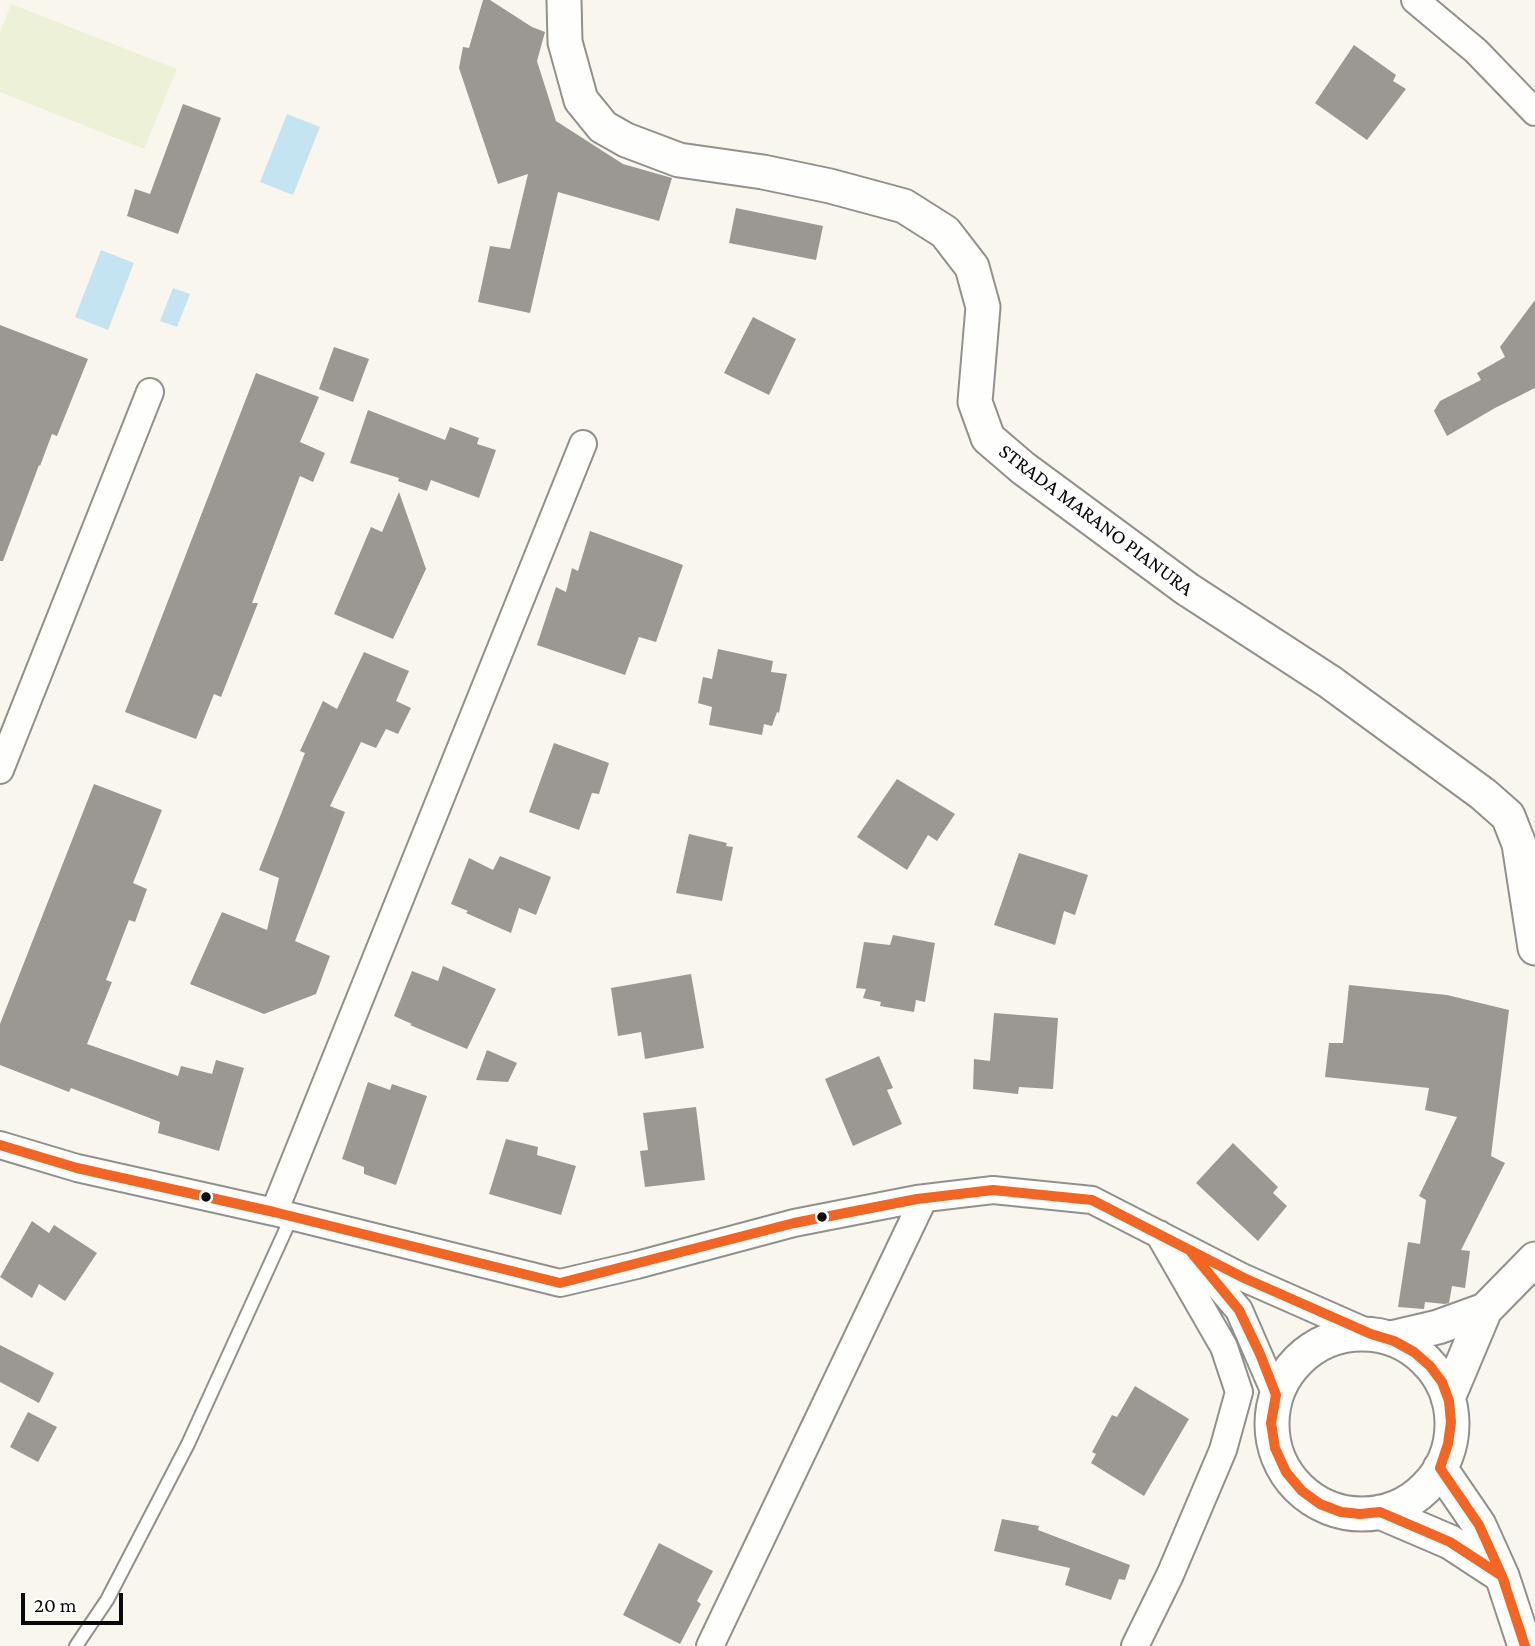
<!DOCTYPE html>
<html>
<head>
<meta charset="utf-8">
<style>
	body { margin:0 }
	#map { position:relative; width:1535px; height:1646px; overflow:hidden; background:#f9f6ed; font-family:"Crimson Pro",serif }
	canvas { display:block }
	.scale { position:absolute; left:21px; top:1593px; width:102px; height:32px; box-sizing:border-box; border:4px solid #0a0a0a; border-top:0; padding-left:9px; font-size:21px; line-height:24px; white-space:nowrap; color:#0a0a0a; -webkit-text-stroke:5px #fff; paint-order:stroke }
</style>
</head>
<body>
<div id="map">
<canvas width="1535" height="1646"></canvas>
<div class="scale">20 m</div>
</div>
<script>
const g = document.querySelector('canvas').getContext('2d');
g.lineJoin = 'round';
function fill(path, color) {
  g.fillStyle = color;
  g.fill(path, 'evenodd');
}
function strokePath(path, color, width, dash) {
  g.strokeStyle = color;
  g.lineWidth = width;
  g.lineCap = dash ? 'butt' : 'round';
  g.setLineDash(dash || []);
  g.stroke(path);
}
function label(font, color, halo, rows, align = 'center') {
  g.font = font + ' "Crimson Pro",serif';
  g.lineWidth = 7;
  g.setLineDash([]);
  g.textBaseline = 'middle';
  g.strokeStyle = halo;
  g.fillStyle = color;
  for (const [text, x, y, turn = 0] of rows) {
    g.save();
    g.translate(x, y);
    g.rotate((+turn || 0) * Math.PI / 180);
    g.textAlign = isNaN(turn) ? turn : align;
    if (halo) g.strokeText(text, 0, 0);
    g.fillText(text, 0, 0);
    g.restore();
  }
}
fill(new Path2D(`
	M 11,4 L 177,69 L 144,149 L 0,92 L 0,33 Z`), '#ecf1d8');
fill(new Path2D(`
	M 287,114 L 320,127 L 293,195 L 260,182 Z
	M 101,250 L 134,263 L 108,330 L 75,317 Z
	M 173,288 L 190,294 L 177,327 L 160,321 Z`), '#c5e4f1');
fill(new Path2D(`
	M 483,0 L 490,0 L 532,27 L 545,32 L 537,61 L 556,121 L 623,164 L 672,178 L 659,221 L 558,192 L 530,313 L 478,302 L 490,246 L 510,249 L 528,174 L 498,184 L 459,68 L 463,47 L 469,48 Z
	M 1354,45 L 1396,75 L 1393,81 L 1406,89 L 1367,140 L 1315,103 Z
	M 183,104 L 221,118 L 178,234 L 127,216 L 135,189 L 150,194 Z
	M 736,208 L 823,226 L 816,260 L 729,243 Z
	M 1535,300 L 1535,388 L 1495,408 L 1447,436 L 1434,411 L 1440,401 L 1481,380 L 1477,373 L 1505,357 L 1500,347 Z
	M 753,317 L 796,339 L 769,395 L 724,373 Z
	M 0,325 L 88,359 L 57,436 L 52,434 L 40,466 L 39,465 L 3,561 L 0,561 Z
	M 334,347 L 369,359 L 353,402 L 319,389 Z
	M 256,373 L 319,397 L 300,442 L 325,453 L 313,482 L 300,476 L 252,603 L 258,603 L 221,697 L 214,694 L 196,739 L 125,712 Z
	M 368,410 L 445,440 L 450,427 L 479,438 L 477,444 L 496,450 L 479,498 L 431,480 L 427,491 L 398,481 L 399,478 L 350,463 Z
	M 399,492 L 426,569 L 393,639 L 334,614 L 371,527 L 382,532 Z
	M 590,531 L 683,565 L 656,642 L 639,637 L 625,675 L 537,645 L 556,587 L 566,592 L 572,568 L 578,571 Z
	M 718,649 L 773,661 L 771,672 L 787,674 L 779,713 L 777,712 L 772,726 L 764,724 L 762,735 L 709,725 L 712,707 L 698,703 L 703,677 L 712,679 Z
	M 364,652 L 409,671 L 396,701 L 411,708 L 398,734 L 386,729 L 376,748 L 361,742 L 330,806 L 345,812 L 295,941 L 330,956 L 316,994 L 264,1014 L 190,984 L 222,912 L 267,930 L 279,878 L 259,870 L 305,753 L 300,751 L 323,701 L 337,709 Z
	M 554,743 L 609,763 L 599,794 L 592,793 L 579,830 L 529,812 Z
	M 897,779 L 955,814 L 937,841 L 928,835 L 907,870 L 857,837 Z
	M 94,784 L 162,810 L 133,883 L 147,889 L 135,922 L 129,920 L 106,980 L 112,982 L 87,1044 L 178,1076 L 181,1066 L 212,1074 L 216,1060 L 244,1068 L 219,1151 L 158,1133 L 160,1122 L 71,1088 L 69,1092 L 0,1065 L 0,1024 Z
	M 689,834 L 727,843 L 726,846 L 733,847 L 722,901 L 676,893 Z
	M 1019,853 L 1088,875 L 1075,915 L 1064,911 L 1055,945 L 994,925 Z
	M 500,856 L 551,877 L 536,915 L 519,908 L 511,933 L 466,913 L 468,911 L 451,904 L 469,858 L 493,870 Z
	M 893,935 L 935,943 L 925,1002 L 916,1000 L 914,1012 L 880,1006 L 881,1002 L 863,998 L 866,989 L 856,988 L 864,942 L 890,945 Z
	M 443,966 L 496,989 L 467,1049 L 410,1025 L 412,1024 L 394,1016 L 412,971 L 438,981 Z
	M 691,974 L 704,1048 L 645,1059 L 641,1032 L 618,1036 L 611,988 Z
	M 1349,985 L 1447,995 L 1509,1010 L 1491,1156 L 1505,1163 L 1461,1250 L 1470,1251 L 1465,1288 L 1452,1286 L 1449,1303 L 1445,1304 L 1425,1302 L 1424,1309 L 1398,1307 L 1408,1242 L 1420,1244 L 1426,1200 L 1419,1196 L 1457,1117 L 1425,1110 L 1429,1088 L 1325,1077 L 1329,1043 L 1343,1043 Z
	M 994,1013 L 1058,1018 L 1053,1089 L 1019,1087 L 1018,1094 L 973,1089 L 974,1059 L 990,1061 Z
	M 487,1050 L 517,1063 L 508,1082 L 476,1080 Z
	M 879,1056 L 893,1088 L 887,1090 L 902,1124 L 853,1146 L 825,1079 Z
	M 368,1082 L 390,1090 L 392,1084 L 427,1096 L 396,1185 L 364,1174 L 364,1167 L 342,1159 Z
	M 696,1107 L 705,1180 L 645,1187 L 640,1151 L 648,1150 L 643,1113 Z
	M 506,1139 L 538,1147 L 537,1155 L 576,1166 L 561,1215 L 489,1194 Z
	M 1233,1143 L 1278,1187 L 1273,1193 L 1287,1206 L 1258,1241 L 1196,1183 Z
	M 32,1221 L 49,1233 L 54,1225 L 97,1253 L 65,1301 L 39,1284 L 32,1298 L 0,1277 Z
	M 0,1345 L 54,1373 L 39,1403 L 0,1382 Z
	M 1135,1386 L 1189,1419 L 1144,1496 L 1091,1463 L 1096,1454 L 1092,1452 L 1112,1415 L 1117,1417 Z
	M 28,1412 L 57,1427 L 38,1462 L 10,1447 Z
	M 1002,1519 L 1039,1526 L 1038,1530 L 1130,1565 L 1125,1580 L 1119,1579 L 1111,1600 L 1065,1585 L 1070,1568 L 994,1551 Z
	M 659,1543 L 713,1571 L 697,1601 L 701,1604 L 680,1644 L 623,1615 Z`), '#9b9894');
const service = new Path2D(`
	M 76,1646 L 107,1600 L 188,1444 L 292,1216`);
const minor = new Path2D(`
	M 1415,0 L 1476,51 L 1535,112
	M 0,770 L 150,392
	M 0,1145 L 77,1168 L 274,1212 L 560,1283 L 637,1265 L 794,1223 L 917,1199 L 993,1190 L 1092,1200 L 1244,1278 L 1371,1334
	M 274,1212 L 583,444
	M 1194,1257 L 1239,1310 L 1276,1395
	M 710,1646 L 924,1198
	M 1135,1646 L 1170,1575 L 1223,1450 L 1239,1392 L 1224,1347 L 1159,1234`);
const tertiary = new Path2D(`
	M 564,0 L 565,42 L 581,100 L 603,127 L 626,140 L 679,160 L 763,172 L 830,186 L 904,206 L 945,232 L 972,267 L 983,307 L 975,402 L 988,438 L 1023,468 L 1187,589 L 1330,682 L 1483,794 L 1508,816 L 1519,844 L 1535,948
	M1272 1424a90 90 0 1 1 180 0a90 90 0 1 1-180 0Z
	M 1391,1338 L 1438,1327 L 1485,1310
	M 1448,1398 L 1485,1310 L 1535,1259
	M 1440,1468 L 1479,1525 L 1502,1576 L 1525,1646
	M 1380,1512 L 1450,1542 L 1502,1576`);
strokePath(service, '#92908c', 16);
strokePath(minor, '#92908c', 30);
strokePath(tertiary, '#92908c', 37);
strokePath(service, '#fefefc', 12);
strokePath(minor, '#fefefc', 26);
strokePath(tertiary, '#fefefc', 33);
strokePath(new Path2D(`
	M 0,1145 L 77,1168 L 274,1212 L 560,1283 L 794,1223 L 917,1199 L 993,1190 L 1092,1200 L 1244,1278 L 1371,1334 L 1394,1341 L 1414,1352 L 1430,1366 L 1442,1382 L 1449,1401 L 1451,1422 L 1448,1444 L 1440,1468 L 1479,1525 L 1502,1576 L 1525,1646
	M 1191,1252 L 1239,1310 L 1260,1354 L 1276,1395 L 1271,1423 L 1275,1448 L 1286,1472 L 1302,1491 L 1320,1504 L 1341,1512 L 1360,1514 L 1380,1512 L 1450,1542 L 1502,1576 L 1505,1584`), '#f26522', 10);
for (const [x, y, r, color] of [
	[206,1197,6,"#0a0a0a"],
	[822,1217,6,"#0a0a0a"]
]) {
  const dot = new Path2D();
  dot.arc(x, y, r, 0, 2 * Math.PI);
  g.fillStyle = color;
  g.fill(dot);
  strokePath(dot, '#fff', 2.5);
}
label('21px', '#0a0a0a', '#fff', [
	["STRADA MARANO PIANURA",1096,520,37]
]);
</script>
</body>
</html>
